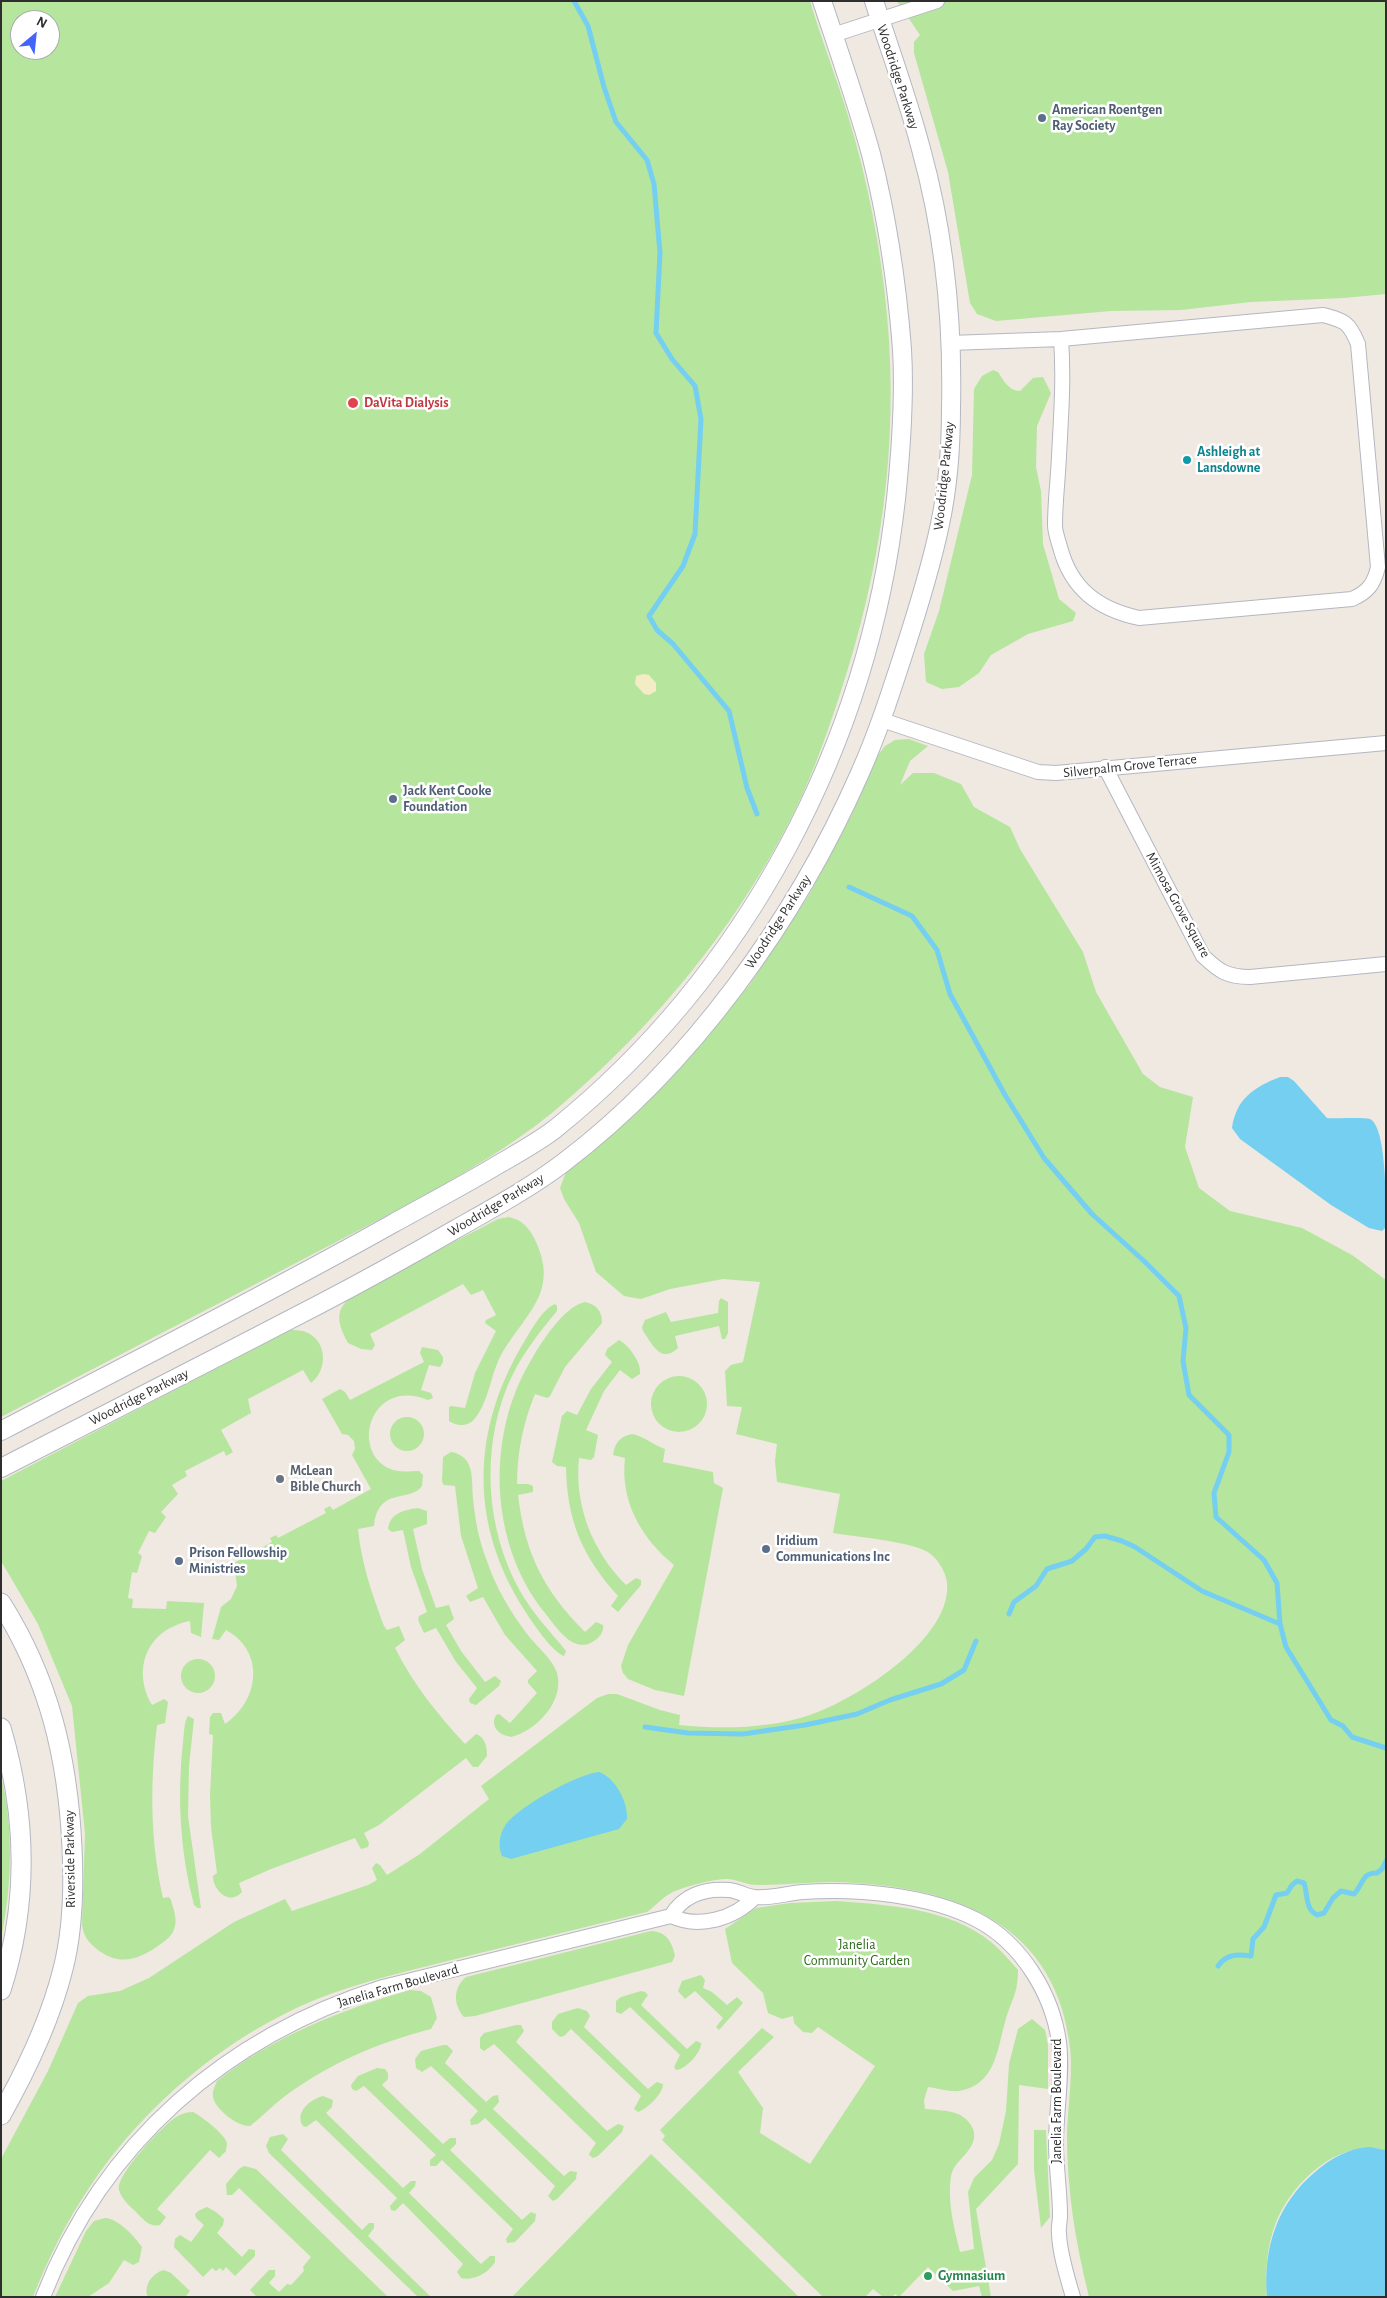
<!DOCTYPE html>
<html>
<head>
<meta charset="utf-8">
<style>
	body { margin:0 }
	#map { position:relative; width:1387px; height:2298px; overflow:hidden; background:#efe9e1; font-family:"Alegreya Sans",sans-serif }
	canvas { display:block }
	.frame { position:absolute; inset:0; border:2px solid #2e2e2e; pointer-events:none }
	.north { position:absolute; left:10px; top:10px; width:50px; height:50px; box-sizing:border-box; background:#fff; border:1px solid #ababab; border-radius:50%; rotate:28deg; font-size:14px; font-weight:700; line-height:20px; text-align:center; color:#2e2e2e }
	.north::after { content:''; display:block; margin:auto; width:18px; height:22px; background:#4264fb; clip-path:polygon(50% 0,100% 100%,50% 72%,0 100%) }
</style>
</head>
<body>
<div id="map">
<canvas width="1387" height="2298"></canvas>
<div class="frame"></div>
<div class="north">N</div>
</div>
<script>
const g = document.querySelector('canvas').getContext('2d');
g.lineJoin = 'round';
function fill(path, color) {
  g.fillStyle = color;
  g.fill(path, 'evenodd');
}
function strokePath(path, color, width, dash) {
  g.strokeStyle = color;
  g.lineWidth = width;
  g.lineCap = dash ? 'butt' : 'round';
  g.setLineDash(dash || []);
  g.stroke(path);
}
function label(font, color, halo, rows, align = 'center') {
  g.font = font + ' "Alegreya Sans",sans-serif';
  g.lineWidth = 5;
  g.setLineDash([]);
  g.textBaseline = 'middle';
  g.strokeStyle = halo;
  g.fillStyle = color;
  for (const [text, x, y, turn = 0] of rows) {
    g.save();
    g.translate(x, y);
    g.rotate((+turn || 0) * Math.PI / 180);
    g.textAlign = isNaN(turn) ? turn : align;
    if (halo) g.strokeText(text, 0, 0);
    g.fillText(text, 0, 0);
    g.restore();
  }
}
fill(new Path2D(`
	M 1,1 L 810,1 C 822,41 837,79 849,119 C 868,182 881,249 887,315 C 899,445 881,570 840,694 C 825,740 809,785 786,828 C 732,931 655,1024 567,1100 C 526,1137 477,1165 430,1193 L 1,1417 ZM 20,20 L 50,20 L 50,50 L 20,50 Z
	M 897,1 L 1386,1 L 1386,294 L 1344,298 L 1251,302 L 1181,310 L 1111,311 L 996,321 L 977,314 L 970,303 L 948,172 L 914,53 L 914,42 L 920,35 Z
	M 993,370 L 998,372 C 1003,380 1009,391 1020,391 L 1033,378 L 1043,377 L 1051,393 L 1037,426 L 1036,467 L 1041,491 L 1043,544 L 1059,599 L 1076,613 L 1073,621 L 1028,634 L 991,655 L 979,673 L 959,687 L 942,689 L 926,682 L 924,654 L 939,611 L 972,475 L 974,389 L 982,376 Z
	M 909,739 L 928,746 L 910,761 L 900,785 L 913,773 L 934,773 L 961,784 L 974,807 L 1010,827 L 1020,849 L 1083,952 L 1096,992 L 1143,1074 L 1160,1087 L 1193,1097 L 1185,1147 L 1199,1188 L 1230,1211 L 1302,1228 L 1352,1255 L 1386,1280 L 1386,2150 C 1339,2138 1293,2181 1276,2222 C 1267,2245 1265,2272 1267,2297 L 1089,2297 C 1075,2240 1067,2191 1067,2133 C 1068,2102 1074,2070 1069,2040 C 1051,1916 943,1885 834,1882 C 809,1882 785,1885 761,1885 C 748,1886 737,1879 727,1879 C 714,1879 682,1887 671,1893 C 662,1898 655,1906 647,1912 C 584,1927 522,1943 460,1958 C 412,1970 363,1981 317,1999 C 226,2036 143,2106 89,2188 C 66,2222 48,2259 33,2297 L 1,2297 L 1,2159 L 48,2071 L 78,2003 L 88,1996 L 120,1991 L 149,1978 L 234,1922 L 285,1899 L 292,1911 L 368,1885 L 377,1880 L 372,1868 L 376,1863 L 380,1865 L 387,1875 L 420,1854 L 489,1799 L 481,1786 L 597,1698 L 608,1694 L 617,1694 L 660,1710 L 680,1715 L 679,1725 C 722,1729 768,1729 810,1715 C 857,1699 953,1638 947,1582 C 945,1570 936,1556 926,1551 C 906,1541 857,1537 833,1533 L 840,1494 L 777,1482 L 775,1461 L 777,1444 L 736,1434 L 742,1407 L 727,1406 L 725,1371 L 731,1365 L 743,1362 L 760,1282 L 723,1279 L 670,1289 L 641,1299 L 624,1296 L 596,1272 L 579,1223 L 564,1199 L 560,1188 L 566,1172 L 647,1102 L 681,1066 L 750,984 L 809,895 L 850,818 L 878,755 L 885,746 L 895,740 Z
	M 509,1217 C 523,1220 530,1229 536,1242 C 560,1294 523,1315 500,1357 C 491,1375 488,1402 476,1417 C 469,1427 458,1427 449,1421 L 449,1407 L 452,1406 L 465,1408 L 475,1373 L 496,1331 L 485,1323 L 486,1320 L 496,1315 L 483,1290 L 471,1295 L 463,1284 L 370,1334 L 375,1345 L 372,1350 L 361,1349 L 348,1343 C 335,1319 335,1307 358,1292 L 498,1219 Z
	M 721,1298 L 728,1302 L 728,1333 L 725,1339 L 722,1339 L 719,1326 L 675,1336 L 678,1348 C 661,1364 653,1345 643,1331 L 642,1327 L 645,1320 L 666,1312 L 671,1322 L 718,1313 L 719,1301 Z
	M 585,1302 C 597,1305 602,1311 602,1323 L 565,1367 L 550,1396 L 547,1398 L 535,1394 C 523,1423 517,1453 517,1484 L 528,1484 L 533,1486 L 533,1492 L 518,1495 C 525,1554 544,1591 585,1632 L 596,1622 L 603,1625 C 605,1637 588,1648 577,1644 C 564,1640 553,1623 545,1613 C 489,1544 486,1436 530,1362 C 540,1344 564,1306 585,1302 Z
	M 555,1304 L 557,1306 L 557,1311 C 537,1335 519,1358 507,1387 C 481,1452 486,1530 520,1591 C 533,1614 550,1631 566,1651 L 564,1656 C 552,1652 532,1622 525,1611 C 469,1524 471,1430 524,1342 C 531,1331 542,1309 555,1304 Z
	M 289,1330 C 296,1330 302,1330 308,1333 C 328,1343 327,1371 311,1383 L 303,1370 L 248,1399 L 251,1413 L 221,1430 L 233,1452 L 226,1456 L 224,1451 L 185,1471 L 187,1476 L 172,1485 L 178,1494 L 161,1512 L 166,1517 L 155,1533 L 149,1531 L 138,1553 L 142,1556 L 137,1573 L 132,1572 L 128,1598 L 133,1599 L 132,1608 L 166,1609 L 167,1601 L 204,1603 L 201,1637 L 191,1633 L 190,1621 C 148,1629 131,1668 152,1705 L 164,1699 L 168,1702 L 165,1723 L 157,1725 C 150,1783 150,1841 163,1898 L 169,1897 L 171,1900 C 173,1908 177,1918 175,1926 C 173,1936 165,1941 158,1946 C 138,1960 119,1966 98,1950 C 88,1942 84,1937 82,1925 L 85,1834 L 72,1706 L 38,1624 L 1,1561 L 1,1481 Z
	M 619,1340 C 628,1344 642,1363 640,1374 L 632,1379 L 620,1370 L 604,1391 L 586,1430 L 598,1435 L 594,1457 L 591,1460 L 579,1458 C 574,1506 593,1552 626,1585 L 636,1578 L 641,1580 L 641,1585 L 618,1612 L 611,1606 L 618,1596 C 582,1556 567,1521 566,1467 L 557,1466 L 552,1462 L 562,1416 L 567,1411 L 577,1415 L 591,1389 L 612,1362 L 605,1355 L 607,1349 Z
	M 422,1347 L 438,1350 L 443,1357 L 443,1362 L 440,1367 L 429,1365 L 421,1390 L 431,1393 L 433,1398 L 428,1400 C 372,1377 350,1448 388,1468 C 398,1473 409,1471 419,1471 L 423,1475 L 422,1486 C 410,1503 378,1486 374,1526 L 358,1529 C 361,1562 372,1594 384,1626 L 387,1630 L 399,1626 L 405,1640 L 395,1648 C 413,1684 438,1715 465,1744 L 476,1734 C 485,1737 487,1747 487,1756 L 478,1767 L 473,1767 L 466,1758 L 379,1825 L 364,1833 L 369,1843 L 368,1847 L 361,1849 L 355,1838 L 271,1869 L 239,1883 L 242,1892 C 230,1906 213,1891 213,1876 L 217,1873 L 211,1827 L 210,1795 L 213,1735 L 209,1734 L 210,1717 L 213,1713 L 221,1713 L 225,1724 C 259,1701 266,1652 226,1630 L 219,1640 L 212,1639 L 221,1607 L 231,1599 L 237,1586 L 234,1563 L 272,1542 L 270,1538 L 276,1535 L 278,1538 L 326,1513 L 324,1509 L 330,1506 L 333,1510 L 371,1489 L 352,1455 L 355,1449 L 354,1441 L 348,1435 L 342,1434 L 322,1399 L 340,1389 L 345,1392 L 350,1400 L 424,1362 L 420,1353 Z
	M651 1404a28 28 0 1 1 56 0a28 28 0 1 1-56 0Z
	M390 1434a17 17 0 1 1 34 0a17 17 0 1 1-34 0Z
	M 632,1434 C 644,1436 653,1445 665,1449 L 663,1462 L 713,1472 L 714,1483 L 723,1488 L 684,1696 L 655,1690 L 628,1679 L 623,1673 L 621,1666 L 628,1645 L 674,1565 C 641,1538 620,1501 625,1458 L 613,1455 C 615,1443 619,1437 632,1434 Z
	M 451,1452 C 458,1453 466,1457 469,1465 C 473,1474 472,1488 473,1498 C 475,1520 479,1541 487,1561 C 496,1588 510,1611 527,1634 C 536,1646 552,1658 557,1673 C 565,1701 536,1731 511,1737 C 501,1735 493,1730 494,1720 L 496,1715 L 499,1714 L 510,1723 L 537,1693 L 528,1683 L 528,1680 L 537,1671 L 505,1635 L 483,1597 L 470,1602 L 466,1596 L 478,1588 L 461,1536 L 455,1486 L 444,1485 L 442,1482 L 443,1457 Z
	M 418,1508 L 427,1511 L 427,1524 L 413,1529 L 422,1569 L 436,1608 L 449,1605 L 454,1619 L 446,1625 L 461,1651 L 485,1682 L 495,1676 L 501,1681 L 499,1686 L 476,1705 L 470,1703 L 469,1699 L 477,1688 L 456,1662 L 436,1628 L 424,1633 L 418,1620 L 419,1616 L 427,1612 L 411,1567 L 403,1530 L 392,1532 L 388,1529 C 390,1513 404,1510 418,1508 Z
	M181 1676a17 17 0 1 1 34 0a17 17 0 1 1-34 0Z
	M 188,1716 L 194,1719 L 189,1766 L 188,1816 L 201,1908 L 198,1908 L 194,1905 C 180,1852 177,1797 183,1742 C 184,1734 184,1722 188,1716 Z
	M 1,1776 C 14,1829 12,1886 1,1939 Z
	M 837,1901 C 887,1905 950,1908 991,1942 C 1001,1950 1009,1960 1018,1970 C 1018,1995 1011,2000 1005,2022 C 997,2051 995,2085 959,2091 C 949,2092 937,2088 928,2087 L 924,2100 L 925,2109 C 934,2110 943,2110 952,2112 C 969,2116 981,2133 970,2148 C 964,2158 953,2164 951,2176 C 947,2201 954,2228 960,2252 L 974,2249 L 968,2192 L 974,2178 L 992,2160 L 999,2144 L 1006,2111 L 1009,2064 L 1018,2029 L 1032,2019 L 1045,2030 L 1048,2045 L 1048,2089 L 1019,2085 L 1018,2164 L 976,2209 L 991,2297 L 982,2297 L 979,2286 L 953,2291 L 928,2267 L 899,2297 L 895,2294 L 892,2297 L 883,2297 L 873,2289 L 865,2297 L 823,2297 L 662,2140 L 665,2136 L 660,2130 L 762,2028 L 774,2037 L 738,2072 L 763,2108 L 760,2133 L 810,2164 L 875,2066 L 818,2027 L 812,2033 L 803,2032 L 794,2023 L 793,2016 L 782,2019 L 768,2013 L 763,1993 L 732,1963 L 725,1929 L 756,1908 L 790,1903 Z
	M 651,1931 C 667,1932 672,1942 675,1956 L 672,1962 L 475,2016 L 464,2017 C 453,2004 453,1988 466,1977 Z
	M 701,1975 L 705,1980 L 703,1988 L 712,1992 L 727,2005 L 737,1997 L 743,2003 L 719,2030 L 716,2027 L 723,2018 L 695,1991 L 685,1999 L 678,1991 L 682,1981 Z
	M 410,1990 L 421,1991 L 431,1997 L 437,2018 L 431,2029 C 375,2044 332,2062 285,2096 C 273,2105 262,2117 250,2126 C 238,2127 215,2109 213,2097 C 212,2091 215,2086 217,2081 C 274,2036 341,2010 410,1990 Z
	M 641,1991 L 645,1992 L 648,1995 L 641,2005 L 687,2049 L 696,2041 L 701,2043 C 702,2052 685,2070 676,2070 L 674,2067 L 680,2055 L 630,2007 L 621,2014 L 616,2012 L 616,2001 L 621,1997 Z
	M 578,2008 L 587,2011 L 590,2016 L 584,2027 L 648,2089 L 657,2082 L 663,2084 C 663,2094 647,2109 638,2112 L 634,2109 L 641,2096 L 571,2029 L 564,2036 L 560,2037 L 552,2029 L 552,2022 L 558,2014 Z
	M 516,2025 L 521,2025 L 524,2031 L 516,2042 L 607,2131 L 618,2124 L 624,2126 L 622,2132 L 598,2156 L 593,2158 L 589,2155 L 590,2152 L 596,2143 L 494,2044 L 484,2051 L 480,2048 L 480,2038 L 484,2033 Z
	M 443,2045 L 447,2045 L 453,2051 L 445,2063 L 486,2102 L 493,2096 L 498,2095 L 499,2102 L 493,2109 L 564,2176 L 570,2171 L 577,2172 L 576,2179 L 557,2199 L 553,2201 L 548,2196 L 555,2186 L 485,2118 L 478,2124 L 471,2125 L 470,2120 L 478,2111 L 431,2066 L 422,2072 L 416,2068 L 415,2059 L 421,2051 Z
	M 377,2068 L 385,2069 L 388,2073 L 388,2079 L 382,2085 L 443,2144 L 450,2138 L 456,2138 L 456,2144 L 450,2150 L 522,2220 L 531,2212 L 536,2214 L 535,2221 L 515,2242 L 507,2243 L 506,2239 L 513,2229 L 442,2160 L 436,2166 L 430,2166 L 430,2160 L 436,2155 L 364,2086 L 356,2091 L 352,2089 L 351,2085 L 358,2076 Z
	M 323,2096 L 333,2100 L 332,2107 L 326,2113 L 403,2188 L 411,2181 L 416,2181 L 415,2186 L 409,2193 L 481,2264 L 490,2256 L 495,2256 L 495,2262 C 488,2273 475,2281 461,2278 L 457,2272 L 463,2264 L 403,2203 L 395,2211 L 391,2210 L 390,2206 L 397,2198 L 316,2120 L 306,2127 L 303,2126 C 294,2112 311,2099 323,2096 Z
	M 193,2112 C 201,2116 225,2134 227,2143 C 227,2144 226,2150 226,2151 L 219,2158 L 210,2150 L 157,2209 L 166,2217 L 160,2225 C 151,2227 144,2221 138,2214 C 132,2208 121,2199 119,2190 C 116,2175 159,2130 172,2120 C 178,2115 185,2112 193,2112 Z
	M 1034,2130 L 1046,2130 L 1050,2217 L 1041,2228 L 1034,2170 Z
	M 283,2134 L 288,2139 L 281,2150 L 362,2230 L 369,2223 L 374,2223 L 374,2228 L 368,2236 L 431,2297 L 418,2297 L 269,2153 L 266,2146 L 270,2137 Z
	M 651,2154 L 799,2297 L 512,2297 Z
	M 244,2166 L 256,2169 L 388,2297 L 257,2297 L 250,2290 L 269,2270 L 275,2270 L 275,2276 L 269,2283 L 279,2292 L 287,2284 L 291,2285 L 304,2271 L 303,2267 L 311,2257 L 239,2188 L 232,2195 L 227,2195 L 226,2184 L 239,2169 Z
	M 207,2207 L 216,2212 L 224,2219 L 223,2225 L 217,2233 L 242,2257 L 249,2249 L 255,2250 L 255,2256 L 235,2276 L 226,2267 L 223,2271 L 220,2268 L 216,2271 L 212,2268 L 203,2277 L 174,2247 L 175,2239 L 180,2235 L 191,2242 L 204,2225 L 196,2218 L 195,2214 L 198,2211 Z
	M 105,2218 C 119,2219 134,2236 142,2247 L 139,2262 L 133,2265 L 124,2260 L 109,2283 L 88,2297 L 55,2297 L 86,2231 L 94,2221 Z
	M 164,2270 L 171,2273 L 190,2291 L 185,2297 L 148,2297 C 143,2286 152,2273 164,2270 Z`), '#b6e59e');
fill(new Path2D(`
	M 643,674 L 649,675 L 656,683 L 656,691 L 649,695 L 644,694 L 635,684 L 636,676 Z`), '#f3ecc5');
fill(new Path2D(`
	M 1280,1077 L 1288,1077 L 1294,1081 L 1327,1118 C 1338,1119 1361,1117 1370,1119 C 1387,1127 1386,1206 1386,1227 L 1382,1231 L 1369,1228 L 1331,1205 L 1240,1139 L 1232,1128 C 1236,1099 1254,1087 1280,1077 Z
	M 599,1772 C 615,1778 628,1801 627,1819 L 619,1829 L 511,1859 L 502,1856 C 498,1848 499,1834 505,1826 C 516,1808 577,1774 599,1772 Z
	M 1370,2147 L 1386,2150 L 1386,2297 L 1267,2297 C 1263,2248 1277,2204 1315,2172 C 1331,2158 1349,2148 1370,2147 Z`), '#75cff0');
strokePath(new Path2D(`
	M 574,1 L 588,26 L 604,87 L 616,122 L 647,160 L 654,184 L 660,253 L 656,333 L 672,359 L 695,386 L 701,419 L 695,534 L 683,566 L 649,616 L 657,630 L 673,644 L 729,711 L 747,788 L 757,814
	M 849,887 L 912,916 L 937,950 L 950,994 L 1005,1095 L 1044,1158 L 1092,1214 L 1144,1261 L 1179,1296 L 1186,1328 L 1183,1361 L 1189,1395 L 1229,1435 L 1229,1452 L 1214,1493 L 1216,1517 L 1264,1560 L 1277,1583 L 1280,1624 L 1286,1647 L 1331,1720 L 1343,1726 L 1352,1737 L 1386,1748
	M 1009,1614 L 1014,1602 L 1036,1586 L 1047,1569 L 1072,1561 L 1086,1549 L 1095,1537 L 1105,1536 L 1122,1541 L 1135,1547 L 1202,1591 L 1280,1624
	M 645,1727 L 688,1733 L 743,1734 L 805,1725 L 857,1714 L 890,1700 L 941,1684 L 964,1670 L 976,1641
	M 1218,1966 C 1226,1954 1238,1954 1251,1956 L 1253,1939 L 1264,1927 L 1276,1895 L 1287,1893 L 1292,1885 L 1297,1881 L 1304,1883 C 1308,1895 1305,1909 1317,1915 L 1324,1913 L 1333,1898 L 1341,1891 L 1354,1894 C 1363,1885 1362,1872 1377,1873 L 1382,1869 L 1386,1861`), '#75cff0', 5);
const minor = new Path2D(`
	M 833,35 L 937,1
	M 950,343 L 1061,339 L 1323,315 C 1345,321 1349,322 1358,344 L 1378,567 C 1374,584 1368,592 1352,599 L 1139,618 C 1098,609 1071,589 1060,547 C 1058,540 1055,532 1055,525 C 1055,502 1058,479 1059,456 C 1061,417 1064,378 1061,339
	M 882,720 L 1038,772 L 1056,773 L 1386,743
	M 1105,767 L 1203,956 C 1219,971 1227,977 1250,977 L 1386,964
	M 671,1916 C 683,1895 705,1888 729,1890 C 738,1891 746,1896 754,1897 C 770,1899 788,1893 803,1892 C 857,1888 929,1895 977,1920 C 1021,1943 1052,1993 1059,2042 C 1063,2073 1056,2111 1056,2144 C 1056,2168 1060,2191 1060,2215 C 1060,2222 1058,2228 1059,2234 C 1060,2255 1067,2276 1073,2297
	M 43,2297 C 103,2142 227,2036 383,1987 L 671,1916 C 699,1929 734,1919 755,1897`);
const tertiary = new Path2D(`
	M 1,1431 C 132,1362 264,1296 392,1224 C 428,1204 464,1185 499,1164 C 518,1153 538,1142 555,1129 C 747,974 869,743 896,499 C 901,450 905,399 902,349 C 897,284 887,217 871,154 C 857,103 839,52 822,1
	M 1,1468 C 108,1413 214,1359 320,1304 C 366,1280 411,1255 456,1229 C 493,1208 530,1188 563,1163 C 691,1066 796,919 860,773 C 877,735 890,695 903,655 C 917,612 931,568 940,524 C 948,487 951,447 951,408 C 953,322 944,232 921,149 C 908,99 890,50 874,1`);
const secondary = new Path2D(`
	M 1,1603 C 49,1679 68,1758 72,1848 C 74,1888 73,1930 63,1969 C 50,2021 27,2069 1,2115
	M 1,1728 C 27,1816 29,1903 1,1990`);
strokePath(minor, '#b4b7c1', 16);
strokePath(tertiary, '#b4b7c1', 20);
strokePath(secondary, '#b4b7c1', 21);
strokePath(minor, '#fff', 14);
strokePath(tertiary, '#fff', 18);
strokePath(secondary, '#fff', 19);
for (const [x, y, r, color] of [
	[1042,118,5,"#5c6f8a"],
	[353,403,6,"#e0444e"],
	[1187,460,5,"#0f9aa8"],
	[393,799,5,"#5c6f8a"],
	[280,1479,5,"#6b7280"],
	[766,1549,5,"#5c6f8a"],
	[179,1561,5,"#5c6f8a"],
	[928,2276,5,"#2e9e5b"]
]) {
  const dot = new Path2D();
  dot.arc(x, y, r, 0, 2 * Math.PI);
  g.fillStyle = color;
  g.fill(dot);
  strokePath(dot, '#fff', 2);
}
label('14px', '#2e2e2e', '#fff', [
	["Woodridge Parkway",898,77,72],
	["Woodridge Parkway",944,476,-84],
	["Silverpalm Grove Terrace",1130,766,-6],
	["Mimosa Grove Square",1178,905,61],
	["Woodridge Parkway",778,922,-57],
	["Woodridge Parkway",496,1205,-31],
	["Woodridge Parkway",139,1397,-27],
	["Riverside Parkway",70,1859,-91],
	["Janelia Farm Boulevard",398,1986,-16],
	["Janelia Farm Boulevard",1057,2101,-90]
]);
label('bold 14px', '#4e5e75', '#fff', [
	["American Roentgen",1052,110],
	["Ray Society",1052,126],
	["Jack Kent Cooke",403,791],
	["Foundation",403,807],
	["Iridium",776,1541],
	["Communications Inc",776,1557],
	["Prison Fellowship",189,1553],
	["Ministries",189,1569]
], 'left');
label('bold 14px', '#be3a42', '#fff', [
	["DaVita Dialysis",364,403]
], 'left');
label('bold 14px', '#0d838f', '#fff', [
	["Ashleigh at",1197,452],
	["Lansdowne",1197,468]
], 'left');
label('bold 14px', '#5b616d', '#fff', [
	["McLean",290,1471],
	["Bible Church",290,1487]
], 'left');
label('14px', '#2c6e1b', '#fff', [
	["Janelia",857,1945],
	["Community Garden",857,1961]
]);
label('bold 14px', '#27864d', '#fff', [
	["Gymnasium",938,2276]
], 'left');
</script>
</body>
</html>
